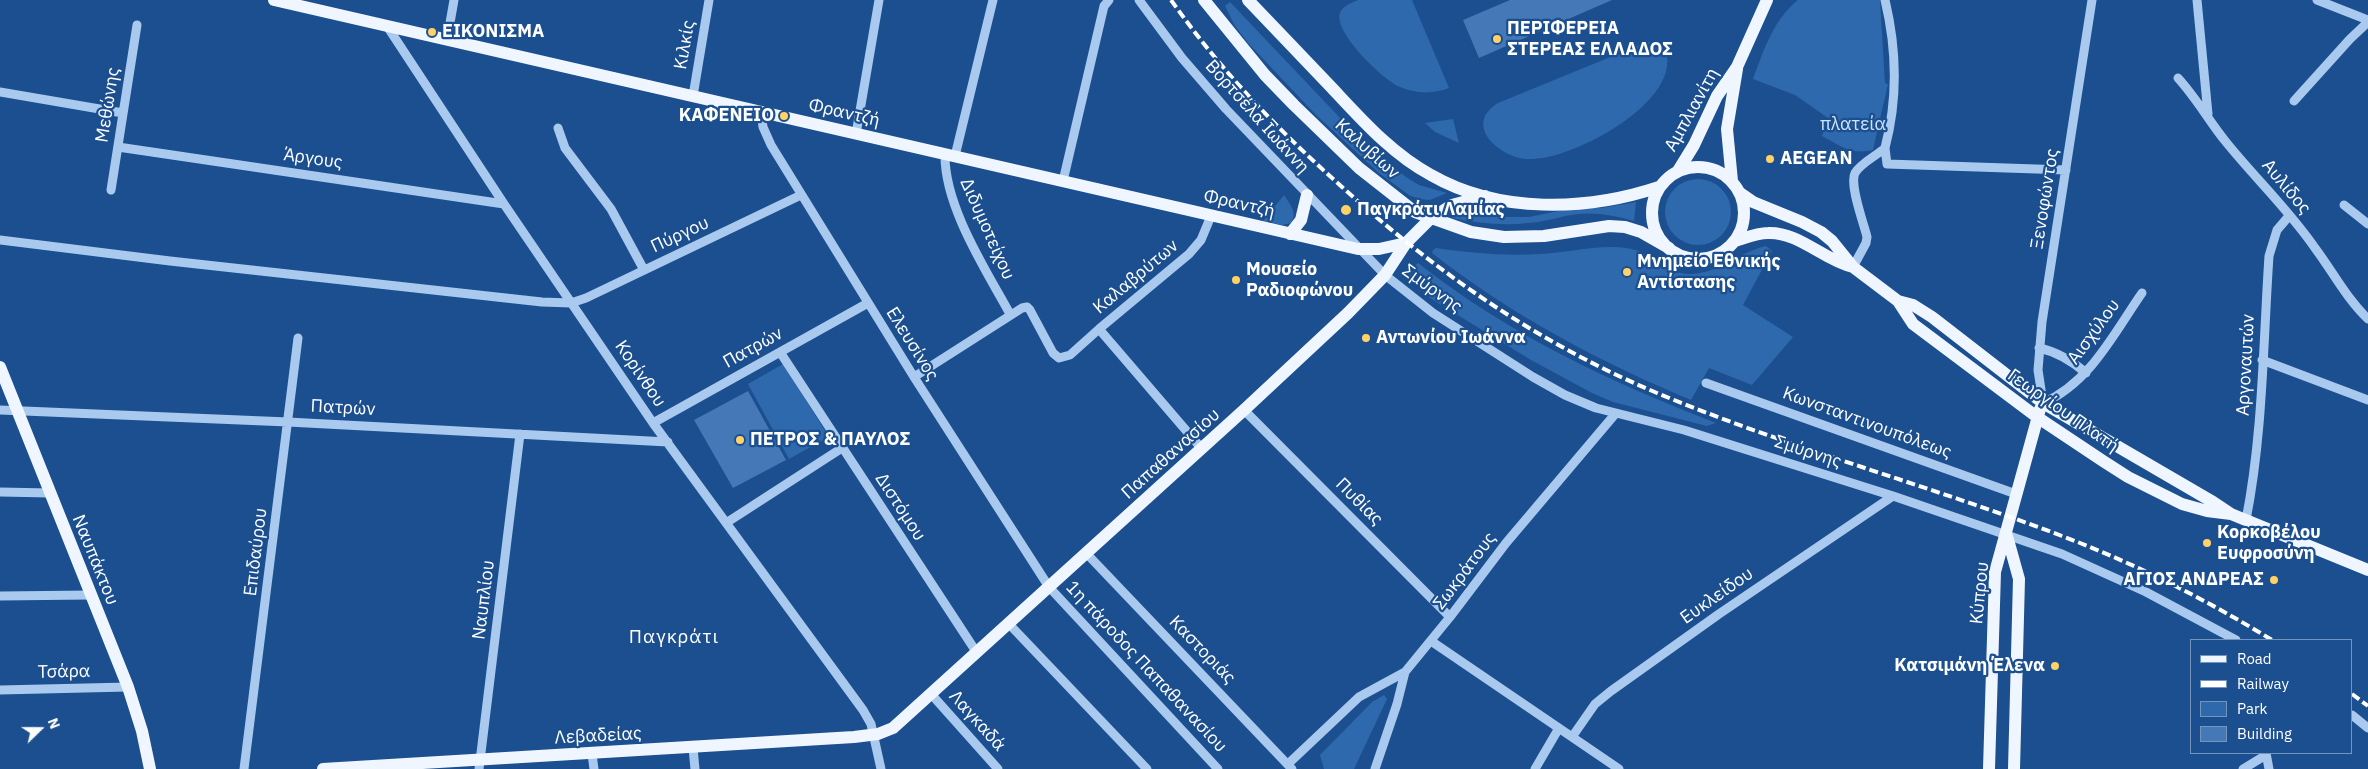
<!DOCTYPE html>
<html>
<head>
<meta charset="utf-8">
<style>
	body { margin:0 }
	#map { position:relative; width:2368px; height:769px; overflow:hidden; background:#1b4f8f; font-family:"IBM Plex Sans",sans-serif }
	canvas { display:block }
	.legend { position:absolute; left:2190px; top:639px; width:162px; height:115px; box-sizing:border-box; background:#1b4f8f; border:1px solid #7695bc; margin:0; padding:6px 9px; list-style:none; font-size:15px; color:#fff }
	.legend li { display:flex; align-items:center; gap:10px; height:25px }
	.legend b { width:25px; border:1px solid #7695bc }
	.north { position:absolute; left:15px; top:704px; width:50px; height:50px; -webkit-text-stroke:4px #1b4f8f; paint-order:stroke; rotate:68deg; font-size:14px; font-weight:700; line-height:20px; text-align:center; color:#fff }
	.north::after { content:''; display:block; margin:auto; width:18px; height:22px; background:#fff; clip-path:polygon(50% 0,100% 100%,50% 72%,0 100%) }
</style>
</head>
<body>
<div id="map">
<canvas width="2368" height="769"></canvas>
<ul class="legend">
<li><b style="height:6px;background:#f0f6ff"></b>Road</li>
<li><b style="height:6px;background:#fff"></b>Railway</li>
<li><b style="height:14px;background:#2e69ad"></b>Park</li>
<li><b style="height:14px;background:#4478b7"></b>Building</li>
</ul>
<div class="north">N</div>
</div>
<script>
const g = document.querySelector('canvas').getContext('2d');
g.lineJoin = 'round';
function fill(path, color) {
  g.fillStyle = color;
  g.fill(path, 'evenodd');
}
function strokePath(path, color, width, dash) {
  g.strokeStyle = color;
  g.lineWidth = width;
  g.lineCap = dash ? 'butt' : 'round';
  g.setLineDash(dash || []);
  g.stroke(path);
}
function label(font, color, halo, rows, align = 'center') {
  g.font = font + ' "IBM Plex Sans",sans-serif';
  g.lineWidth = 4.5;
  g.setLineDash([]);
  g.textBaseline = 'middle';
  g.strokeStyle = halo;
  g.fillStyle = color;
  for (const [text, x, y, turn = 0] of rows) {
    g.save();
    g.translate(x, y);
    g.rotate((+turn || 0) * Math.PI / 180);
    g.textAlign = isNaN(turn) ? turn : align;
    if (halo) g.strokeText(text, 0, 0);
    g.fillText(text, 0, 0);
    g.restore();
  }
}
fill(new Path2D(`
	M 1358,0 L 1412,0 L 1449,88 C 1433,94 1416,94 1400,87 C 1383,80 1333,32 1340,13 C 1343,5 1352,3 1358,0 Z
	M 1798,0 L 1880,0 L 1885,83 L 1888,84 L 1873,150 C 1850,155 1841,146 1822,136 L 1828,118 L 1795,95 L 1753,79 C 1764,50 1773,20 1798,0 Z
	M 1230,2 L 1362,141 L 1406,177 L 1419,185 L 1447,193 L 1430,200 L 1419,199 L 1409,195 L 1379,173 L 1316,115 L 1249,44 L 1235,26 L 1225,6 Z
	M 1647,42 C 1657,42 1665,46 1667,56 C 1674,104 1581,153 1542,158 C 1534,159 1524,160 1516,157 C 1491,149 1467,122 1498,103 Z
	M 1453,119 L 1459,143 L 1435,132 L 1425,123 Z
	M1665 212a33 33 0 1 1 66 0a33 33 0 1 1-66 0Z
	M 1284,195 C 1290,205 1298,212 1291,223 L 1282,225 L 1263,221 Z
	M 1636,202 L 1634,221 C 1617,216 1596,212 1578,214 C 1561,216 1545,222 1528,223 C 1503,226 1477,223 1452,218 L 1451,215 L 1453,212 L 1488,217 L 1529,217 L 1578,207 L 1601,208 Z
	M 1766,246 L 1772,251 L 1743,305 L 1793,337 L 1752,385 L 1709,368 L 1691,400 C 1600,362 1511,315 1432,253 L 1433,250 L 1436,248 C 1471,253 1504,256 1539,254 C 1567,253 1598,244 1626,248 C 1652,251 1663,273 1688,274 C 1717,275 1739,252 1766,246 Z
	M 1418,263 C 1510,335 1608,381 1716,423 L 1707,426 L 1613,402 L 1592,393 L 1531,360 L 1430,298 L 1406,275 Z
	M 783,364 L 829,437 L 789,459 L 748,384 Z
	M 1384,695 L 1387,699 L 1354,769 L 1324,769 L 1320,755 L 1372,702 Z`), '#2e69ad');
fill(new Path2D(`
	M 1510,0 L 1612,0 L 1479,58 L 1463,20 Z
	M 748,391 L 786,460 L 733,488 L 694,420 Z`), '#4478b7');
strokePath(new Path2D(`
	M 1139,0 L 1182,58 L 1226,109 L 1385,275 L 1433,313 L 1533,377 L 1565,395 L 1596,408 L 1684,430 L 1893,496 L 2062,554 L 2146,592 L 2236,640
	M 2092,0 L 2042,322 L 2038,370 L 2043,403 C 2090,383 2114,333 2142,293
	M 2197,0 L 2208,114
	M 2317,0 L 2368,20
	M 387,26 L 504,204 L 653,423 L 863,710 L 871,724 L 881,769
	M 447,40 L 454,0
	M 2178,78 C 2197,99 2209,121 2226,142 C 2255,178 2289,210 2315,248 C 2333,272 2346,298 2368,319
	M 0,92 L 123,113
	M 693,96 L 709,0
	M 2294,101 L 2350,39 L 2368,22
	M 761,112 L 763,127 L 771,145 L 914,377 L 1049,587 L 1218,769
	M 558,128 L 565,148 L 611,209 L 644,270
	M 856,134 L 879,0
	M 118,147 L 504,204
	M 1885,148 L 1887,164 L 2066,170
	M 945,154 C 944,206 986,270 1010,314
	M 955,156 L 993,0
	M 1063,181 L 1104,6 L 1109,0
	M 111,190 L 137,25
	M 2344,205 L 2368,224
	M 0,240 L 170,261 L 542,302 L 571,303 L 586,298 L 801,195
	M 1853,267 L 1866,243 L 1867,237 C 1864,224 1849,185 1855,173 C 1861,163 1876,156 1885,148 C 1898,99 1897,50 1885,0
	M 2039,348 C 2058,352 2072,361 2086,373
	M 780,352 L 977,653
	M 2262,360 L 2368,400
	M 914,377 L 1022,308 L 1027,307 L 1030,310 L 1053,353 L 1059,358 L 1070,355 L 1099,329
	M 1706,383 L 2016,494
	M 0,410 L 288,422 L 668,442
	M 1244,410 L 1450,617
	M 653,423 L 868,303
	M 1202,449 L 1099,329 L 1189,254 L 1201,240 L 1211,216
	M 0,492 L 50,493
	M 2246,520 C 2263,434 2263,345 2269,256 L 2277,230 L 2289,216
	M 726,523 L 842,448
	M 1087,554 L 1292,769
	M 0,596 L 90,595
	M 1009,624 L 1147,769
	M 1431,641 L 1619,769
	M 0,690 L 128,687
	M 932,695 L 998,769
	M 2352,715 L 2368,728
	M 1572,737 L 1595,704 L 1611,691 L 1719,614 L 1893,496
	M 693,748 L 695,769
	M 2266,753 L 2269,769
	M 592,754 L 594,769
	M 1288,764 L 1359,697 L 1405,672
	M 244,769 L 298,338
	M 479,769 L 520,434
	M 1375,769 L 1397,704 L 1405,672 L 1450,617 L 1506,543 L 1616,413
	M 1535,769 L 1559,728
	M 2243,769 L 2266,755`), '#a9c9ee', 9);
strokePath(new Path2D(`
	M 274,0 L 1358,249 L 1379,249 L 1406,243
	M 1204,0 L 1265,75 L 1294,105 L 1359,168 L 1415,212 L 1471,232 L 1504,237 L 1544,236 L 1609,226 L 1625,227 L 1641,232 L 1669,248
	M 1248,0 C 1276,29 1304,59 1332,88 C 1362,120 1392,154 1431,175 C 1499,214 1587,211 1659,187
	M1652 213a46 46 0 1 1 92 0a46 46 0 1 1-92 0Z
	M 1678,171 L 1694,145 L 1717,96 L 1737,67 L 1767,0
	M 1732,181 L 1727,129 L 1737,69
	M 1740,193 L 1753,202 L 1802,222 L 1821,232 L 1832,241 L 1853,267 L 1898,301 L 1913,324 L 2037,417 L 2103,461 L 2128,477 L 2182,504 L 2207,511 L 2231,514
	M 1290,234 L 1301,220 L 1307,195
	M 1735,241 C 1745,238 1757,233 1768,233 C 1800,232 1823,260 1853,267
	M 1898,301 L 1913,305 L 1932,317 L 2043,403 L 2213,502 L 2231,514 L 2368,570
	M 0,367 L 128,687 L 142,731 L 150,769
	M 2007,536 L 2019,579 L 2014,769
	M 323,769 L 854,737 L 878,734 L 893,728 L 1244,410 L 1348,313 L 1385,275 L 1406,243 L 1430,219 L 1452,205 L 1485,196
	M 1989,769 L 1995,572 L 2040,409`), '#f0f6ff', 12);
strokePath(new Path2D(`
	M 1171,0 C 1222,72 1276,128 1342,187 C 1437,273 1538,343 1657,393 C 1789,448 1928,485 2062,536 C 2136,564 2205,599 2272,640
	M 2352,694 L 2368,706`), '#fff', 4, [9, 4]);
for (const [x, y, r, color] of [
	[432,32,5,"#ffd166"],
	[1497,39,5,"#ffd166"],
	[784,116,5,"#ffd166"],
	[1770,159,5,"#ffd166"],
	[1346,210,6,"#ffd166"],
	[1627,272,5,"#ffd166"],
	[1236,280,5,"#ffd166"],
	[1366,338,5,"#ffd166"],
	[740,440,5,"#ffd166"],
	[2207,543,5,"#ffd166"],
	[2274,580,5,"#ffd166"],
	[2055,666,5,"#ffd166"]
]) {
  const dot = new Path2D();
  dot.arc(x, y, r, 0, 2 * Math.PI);
  g.fillStyle = color;
  g.fill(dot);
  strokePath(dot, '#1b4f8f', 2);
}
label('bold 18px', '#fff', '#1b4f8f', [
	["ΠΕΡΙΦΕΡΕΙΑ",1507,29],
	["ΣΤΕΡΕΑΣ ΕΛΛΑΔΟΣ",1507,50],
	["ΕΙΚΟΝΙΣΜΑ",442,32],
	["ΚΑΦΕΝΕΙΟ",774,116,"right"],
	["AEGEAN",1780,159],
	["Παγκράτι Λαμίας",1357,210],
	["Μνημείο Εθνικής",1637,262],
	["Αντίστασης",1637,283],
	["Μουσείο",1246,270],
	["Ραδιοφώνου",1246,291],
	["Αντωνίου Ιωάννα",1376,338],
	["ΠΕΤΡΟΣ & ΠΑΥΛΟΣ",750,440],
	["Κορκοβέλου",2217,533],
	["Ευφροσύνη",2217,554],
	["ΑΓΙΟΣ ΑΝΔΡΕΑΣ",2264,580,"right"],
	["Κατσιμάνη Έλενα",2045,666,"right"]
], 'left');
label('18px', '#fff', '#1b4f8f', [
	["Κιλκίς",685,45,-80],
	["Μεθώνης",108,105,-81],
	["Αμπλιανίτη",1692,110,-61],
	["Φραντζή",844,113,13],
	["Βορτσέλα Ιωάννη",1257,117,48],
	["Καλυβίων",1367,149,42],
	["Άργους",313,159,8],
	["Αυλίδος",2286,187,50],
	["Ξενοφώντος",2045,199,-81],
	["Φραντζή",1239,204,13],
	["Διδυμοτείχου",987,229,66],
	["Πύργου",680,235,-25],
	["Καλαβρύτων",1136,277,-40],
	["Σμύρνης",1432,289,36],
	["Αισχύλου",2094,332,-54],
	["Ελευσίνος",912,344,58],
	["Πατρών",753,348,-29],
	["Αργοναυτών",2246,365,-87],
	["Κορίνθου",640,374,56],
	["Πατρών",343,408,3],
	["Γεωργίου Πλατή",2063,411,35],
	["Κωνσταντινουπόλεως",1867,423,20],
	["Σμύρνης",1808,452,18],
	["Παπαθανασίου",1171,454,-42],
	["Πυθίας",1359,502,45],
	["Διστόμου",900,507,57],
	["Επιδαύρου",256,552,-83],
	["Ναυπάκτου",95,560,68],
	["Σωκράτους",1465,571,-53],
	["Κύπρου",1980,593,-84],
	["Ευκλείδου",1717,596,-35],
	["Ναυπλίου",484,600,-83],
	["Καστοριάς",1202,650,46],
	["1η πάροδος Παπαθανασίου",1146,667,47],
	["Τσάρα",64,672,-1],
	["Λαγκαδά",977,721,48],
	["Λεβαδείας",598,736,-3]
]);
label('18px', '#cfe3fa', '#1b4f8f', [
	["πλατεία",1853,125]
]);
g.letterSpacing = '1px';
label('19px', '#fff', '#1b4f8f', [
	["Παγκράτι",674,638]
]);
g.letterSpacing = '0px';
</script>
</body>
</html>
